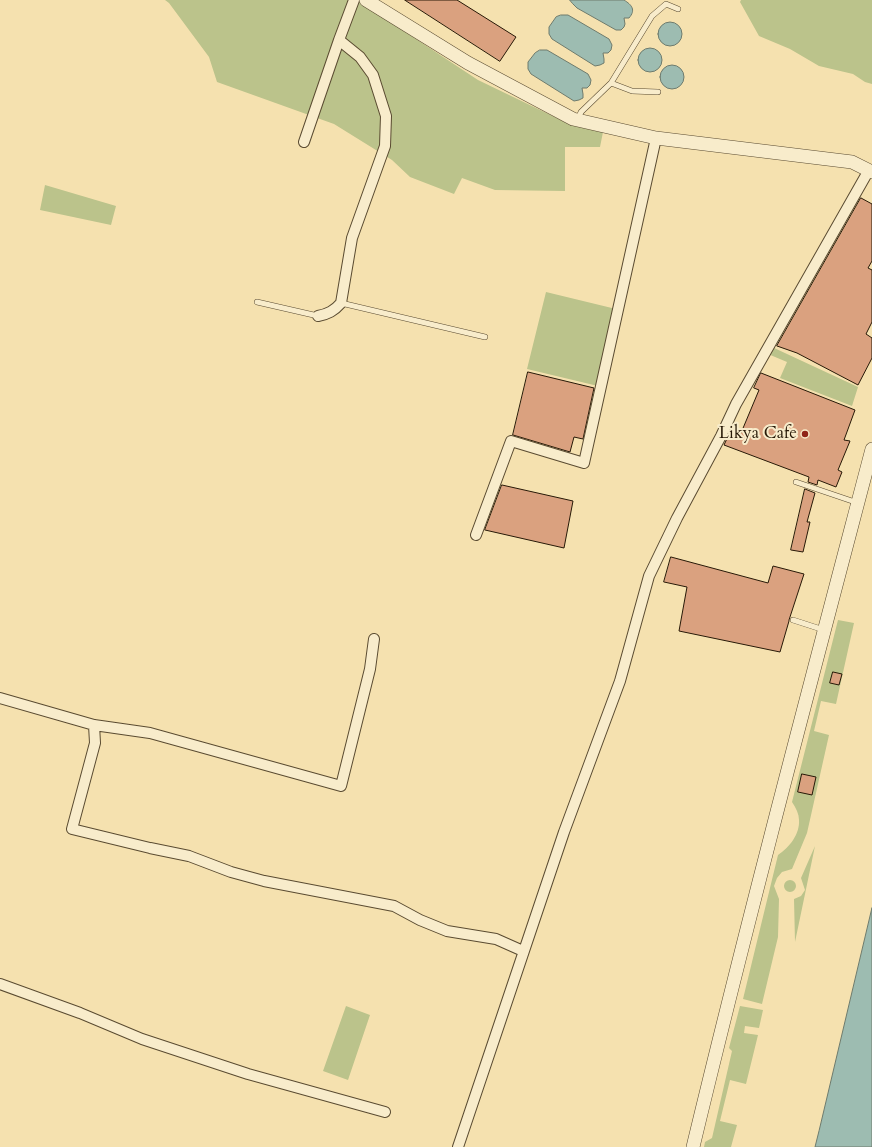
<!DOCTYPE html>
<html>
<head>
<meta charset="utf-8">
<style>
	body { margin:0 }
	canvas { display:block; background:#f5e1af }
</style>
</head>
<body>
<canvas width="872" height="1147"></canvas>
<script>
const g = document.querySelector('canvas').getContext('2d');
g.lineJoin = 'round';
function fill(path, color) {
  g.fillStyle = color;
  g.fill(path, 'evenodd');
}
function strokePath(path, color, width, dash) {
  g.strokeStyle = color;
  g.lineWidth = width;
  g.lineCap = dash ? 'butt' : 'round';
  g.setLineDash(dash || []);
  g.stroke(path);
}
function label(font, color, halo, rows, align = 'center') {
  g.font = font + ' Cardo,serif';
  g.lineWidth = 4;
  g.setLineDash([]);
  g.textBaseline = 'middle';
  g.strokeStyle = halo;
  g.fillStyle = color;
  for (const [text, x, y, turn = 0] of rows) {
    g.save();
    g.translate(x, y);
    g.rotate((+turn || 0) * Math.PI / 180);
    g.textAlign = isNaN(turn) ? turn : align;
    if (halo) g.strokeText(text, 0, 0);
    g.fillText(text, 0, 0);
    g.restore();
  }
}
fill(new Path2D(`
	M 165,0 L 357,0 L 478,80 L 563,121 L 603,132 L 600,147 L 565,147 L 565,191 L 495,190 L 462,178 L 454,194 L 410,177 L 392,160 L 334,124 L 217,82 L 209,57 L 169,3 Z
	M 741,0 L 872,0 L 872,84 L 865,82 L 853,74 L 819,66 L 790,49 L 759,36 L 740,2 Z
	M 45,185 L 116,206 L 111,225 L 40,210 Z
	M 546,292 L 616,309 L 598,386 L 527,369 Z
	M 772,347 L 858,387 L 852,406 L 780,378 L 787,362 L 768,354 Z
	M 838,620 L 854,623 L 836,704 L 821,701 L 814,731 L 829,735 L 807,833 L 792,869 L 782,872 L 777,878 L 774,886 L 779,899 L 778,937 L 762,1004 L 743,999 L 778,855 C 789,848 800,834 799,820 C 799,814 796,808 792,802 Z
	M 815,846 L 795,942 L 794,899 L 801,896 L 805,890 L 801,878 Z
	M784 886a6 6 0 1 1 12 0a6 6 0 1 1-12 0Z
	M 346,1006 L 370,1015 L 348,1080 L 323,1071 Z
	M 740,1006 L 763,1010 L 759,1028 L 745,1026 L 744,1033 L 758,1035 L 746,1084 L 730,1080 L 720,1121 L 737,1125 L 731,1147 L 704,1147 L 705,1142 L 712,1138 L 732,1051 L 729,1048 Z`), '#bbc38b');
const water = new Path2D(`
	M 570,0 L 624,0 C 632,5 636,10 629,18 L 624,18 L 625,24 L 624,27 L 621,30 L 616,30 L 577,8 L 573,4 Z
	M 561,15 L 568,15 L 609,39 L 612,45 L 611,50 L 608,53 L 603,53 L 604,59 L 604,63 L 600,65 L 595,66 L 552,39 L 549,34 L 549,27 L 556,17 Z
	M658 34a12 12 0 1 1 24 0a12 12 0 1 1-24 0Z
	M638 60a12 12 0 1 1 24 0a12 12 0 1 1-24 0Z
	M 540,50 L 547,50 L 588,74 L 591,80 L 590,85 L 587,88 L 582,88 L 583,94 L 583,98 L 579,100 L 574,101 L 531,74 L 528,69 L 528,62 L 535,53 Z
	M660 77a12 12 0 1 1 24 0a12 12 0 1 1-24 0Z
	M 872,908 L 872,1147 L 815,1147 L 819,1131 Z`);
fill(water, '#9dbcb1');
strokePath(water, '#6e7b6d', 1);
const building = new Path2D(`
	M 405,0 L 457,0 L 516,37 L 500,61 Z
	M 861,198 L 872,204 L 872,261 L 868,268 L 872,270 L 872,322 L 866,334 L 872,338 L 872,358 L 858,385 L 797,353 L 777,346 Z
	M 528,372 L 594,388 L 583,439 L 574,437 L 570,452 L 513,435 Z
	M 761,373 L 855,410 L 844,440 L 850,441 L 838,470 L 842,472 L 836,487 L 818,480 L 817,485 L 808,482 L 809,477 L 724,445 L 731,430 L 741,433 L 759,390 L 754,388 Z
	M 502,485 L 573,501 L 564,548 L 485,530 Z
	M 805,489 L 815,493 L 807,522 L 810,522 L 803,552 L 791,550 Z
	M 671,557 L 768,583 L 773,566 L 804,574 L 789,620 L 789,621 L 780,652 L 679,631 L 687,587 L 664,582 Z
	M 833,672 L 842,674 L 839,685 L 830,683 Z
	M 802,774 L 816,777 L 812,795 L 798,792 Z`);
fill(building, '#daa17f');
strokePath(building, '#271907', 1);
const service = new Path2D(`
	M 611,83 L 632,91 L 658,92
	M 578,119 L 581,112 L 611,83 L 652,16 L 666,4 L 678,9
	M 257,302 L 318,316
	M 341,303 L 485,337
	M 796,482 L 858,503
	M 793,620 L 824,630`);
const minor = new Path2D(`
	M 304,142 L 339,40
	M 318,316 C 328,314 334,311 341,303 L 352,238 L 385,146 L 386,116 L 373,75 L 360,57 L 339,40 L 354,0
	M 476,535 L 511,441 L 584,463 L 656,138
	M 0,698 L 94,725 L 150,733 L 341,786 L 370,669 L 374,639
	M 94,725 L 95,743 L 72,829 L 150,848 L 189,856 L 231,872 L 264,881 L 394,906 L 420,920 L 447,931 L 496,939 L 523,951
	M 0,984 L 80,1013 L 142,1039 L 248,1074 L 385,1112
	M 458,1147 L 564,832 L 620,681 L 649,576 L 677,518 L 721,436 L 736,404 L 869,170`);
const tertiary = new Path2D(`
	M 366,0 L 468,63 L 573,119 L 656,138 L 852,162 L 872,172
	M 693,1147 C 749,914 811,681 872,449`);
strokePath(service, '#5a4b31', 6);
strokePath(minor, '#5a4b31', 12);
strokePath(tertiary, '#5a4b31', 14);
strokePath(service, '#f8eccb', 5);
strokePath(minor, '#f8eccb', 10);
strokePath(tertiary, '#f8eccb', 13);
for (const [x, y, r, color] of [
	[805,434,4,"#8f2418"]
]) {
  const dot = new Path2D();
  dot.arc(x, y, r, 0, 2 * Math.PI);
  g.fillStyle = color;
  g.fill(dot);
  strokePath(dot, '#f8eccb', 1.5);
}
label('17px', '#271907', '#f8eccb', [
	["Likya Cafe",797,434]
], 'right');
</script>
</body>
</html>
